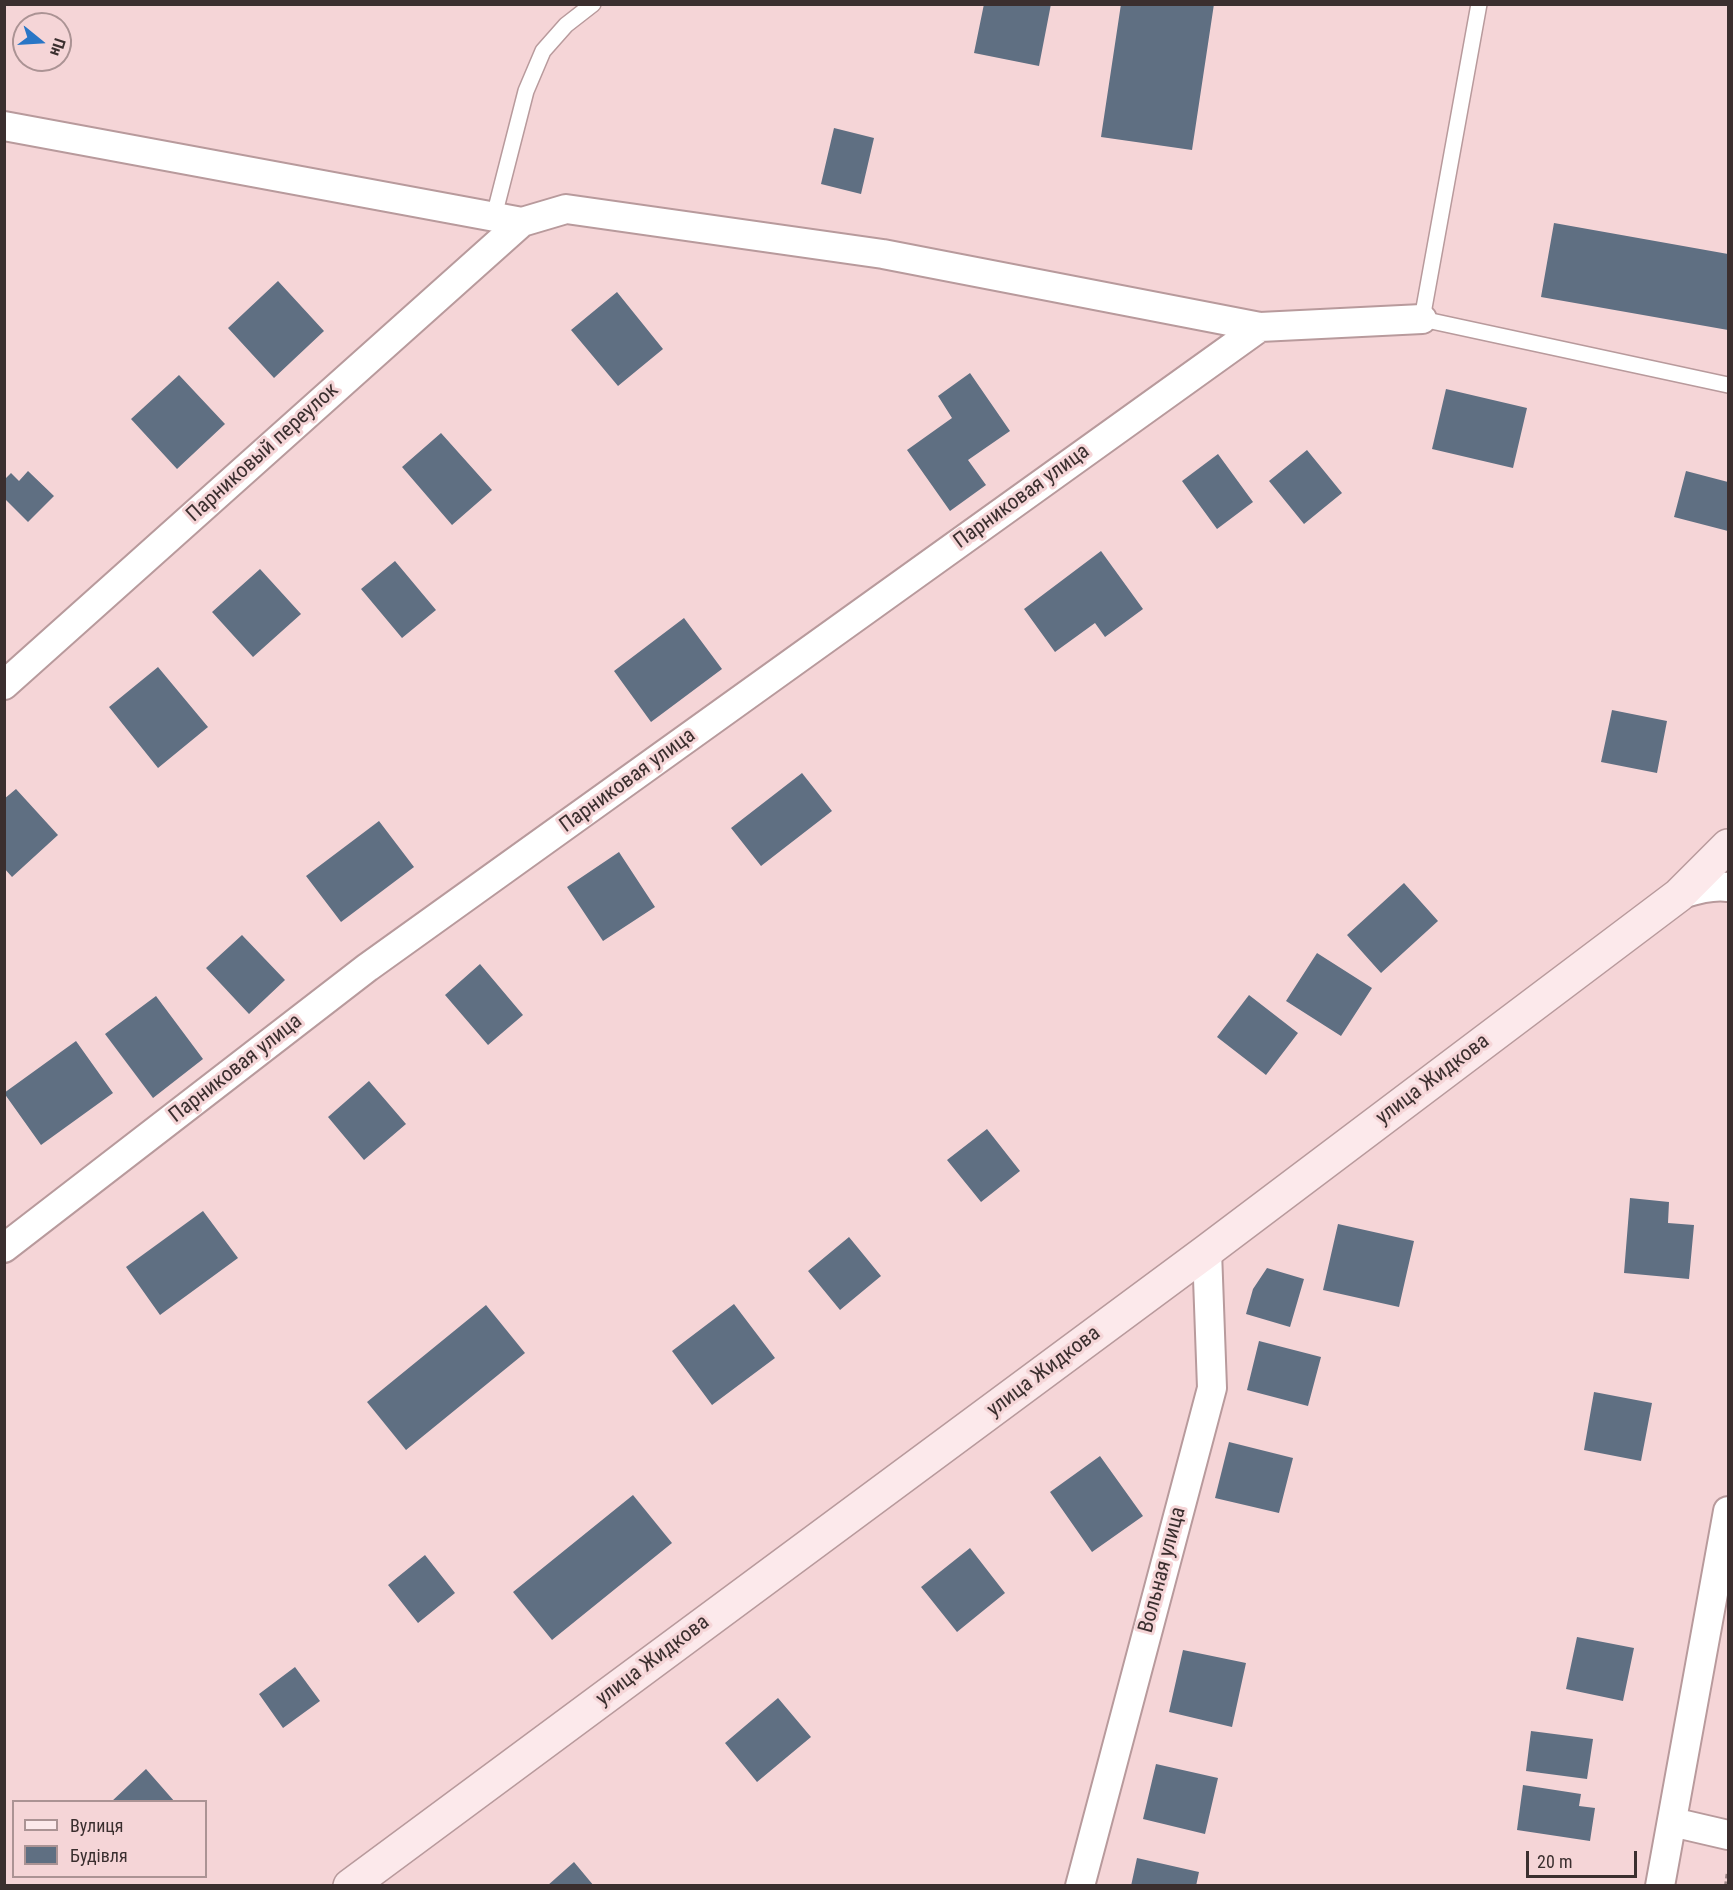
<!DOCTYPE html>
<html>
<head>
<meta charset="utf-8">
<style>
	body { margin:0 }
	#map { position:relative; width:1733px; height:1890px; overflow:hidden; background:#f5d5d7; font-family:"Roboto Condensed",sans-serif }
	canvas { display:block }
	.frame { position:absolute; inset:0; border:6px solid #3b2f2f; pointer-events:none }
	.legend { position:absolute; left:12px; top:1800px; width:195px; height:78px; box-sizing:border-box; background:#f5d5d7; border:2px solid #ab9394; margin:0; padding:8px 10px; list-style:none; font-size:18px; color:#3b2f2f }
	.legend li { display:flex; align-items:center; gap:12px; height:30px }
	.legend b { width:30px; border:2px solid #ab9394 }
	.north { position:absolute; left:12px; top:12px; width:60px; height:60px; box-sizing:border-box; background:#f5d5d7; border:2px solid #ab9394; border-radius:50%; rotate:108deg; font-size:16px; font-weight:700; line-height:24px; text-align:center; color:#3b2f2f }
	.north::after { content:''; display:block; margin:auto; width:21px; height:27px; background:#2976c6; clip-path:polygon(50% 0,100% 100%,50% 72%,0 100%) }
	.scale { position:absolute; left:1526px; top:1851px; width:111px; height:27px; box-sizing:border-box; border:3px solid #3b2f2f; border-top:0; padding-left:8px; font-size:18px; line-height:21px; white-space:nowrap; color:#3b2f2f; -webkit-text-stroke:4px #f5d5d7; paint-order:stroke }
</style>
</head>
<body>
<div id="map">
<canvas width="1733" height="1890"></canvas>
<div class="frame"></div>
<ul class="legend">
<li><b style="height:8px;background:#fce9eb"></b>Вулиця</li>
<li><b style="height:16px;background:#5f6f82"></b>Будівля</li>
</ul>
<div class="north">Пн</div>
<div class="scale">20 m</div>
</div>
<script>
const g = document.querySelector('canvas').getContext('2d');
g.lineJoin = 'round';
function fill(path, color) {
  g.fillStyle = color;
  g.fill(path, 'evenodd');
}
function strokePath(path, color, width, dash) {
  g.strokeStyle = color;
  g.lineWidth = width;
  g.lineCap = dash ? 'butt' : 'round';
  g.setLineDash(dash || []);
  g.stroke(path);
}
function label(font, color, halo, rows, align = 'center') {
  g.font = font + ' "Roboto Condensed",sans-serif';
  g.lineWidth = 6;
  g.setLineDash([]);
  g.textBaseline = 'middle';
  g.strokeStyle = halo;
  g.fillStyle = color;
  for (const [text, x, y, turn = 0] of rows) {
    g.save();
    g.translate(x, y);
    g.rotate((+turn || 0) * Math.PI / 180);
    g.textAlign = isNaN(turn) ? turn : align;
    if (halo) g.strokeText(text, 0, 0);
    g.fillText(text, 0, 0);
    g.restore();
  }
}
fill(new Path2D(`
	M 984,4 L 1051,4 L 1039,66 L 974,53 Z
	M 1121,4 L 1214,4 L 1192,150 L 1101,137 Z
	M 834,128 L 874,138 L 861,194 L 821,184 Z
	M 1554,223 L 1728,254 L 1728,330 L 1541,297 Z
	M 278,281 L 324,331 L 274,378 L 228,328 Z
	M 617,292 L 663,349 L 618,386 L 571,330 Z
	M 970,373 L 1010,431 L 968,460 L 986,485 L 950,511 L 907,450 L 952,418 L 938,396 Z
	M 179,375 L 225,424 L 177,469 L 131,419 Z
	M 1446,389 L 1527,408 L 1513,468 L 1432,449 Z
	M 441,433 L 492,490 L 452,525 L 402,467 Z
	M 1307,450 L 1342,493 L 1304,524 L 1269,481 Z
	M 1218,454 L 1253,502 L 1217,529 L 1182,481 Z
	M 28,471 L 54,496 L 28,522 L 4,498 L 4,480 L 11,473 L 19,481 Z
	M 1686,471 L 1728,482 L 1728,531 L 1674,517 Z
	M 1101,551 L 1143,609 L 1105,637 L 1095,623 L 1055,652 L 1024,609 Z
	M 395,561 L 436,610 L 402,638 L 361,589 Z
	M 260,569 L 301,614 L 253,657 L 212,612 Z
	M 684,618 L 722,669 L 651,722 L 614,671 Z
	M 158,667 L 208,727 L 158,768 L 109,707 Z
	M 1612,710 L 1667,721 L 1657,773 L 1601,762 Z
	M 802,773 L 832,811 L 761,866 L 731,828 Z
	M 16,789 L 58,835 L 12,877 L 4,868 L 4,799 Z
	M 379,821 L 414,867 L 341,922 L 306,876 Z
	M 619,852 L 655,907 L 603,941 L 567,887 Z
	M 1404,883 L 1438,921 L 1381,973 L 1347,935 Z
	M 242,935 L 285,980 L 249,1014 L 206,968 Z
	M 1317,953 L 1372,988 L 1341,1036 L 1286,1001 Z
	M 480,964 L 523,1015 L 488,1045 L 445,995 Z
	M 1249,995 L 1298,1033 L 1266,1075 L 1217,1037 Z
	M 156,996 L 203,1059 L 153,1098 L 105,1034 Z
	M 76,1041 L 113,1093 L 41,1145 L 4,1093 Z
	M 369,1081 L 406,1124 L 364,1160 L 328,1117 Z
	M 987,1129 L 1020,1171 L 981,1202 L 947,1160 Z
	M 1630,1198 L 1669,1202 L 1668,1223 L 1694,1225 L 1689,1279 L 1624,1273 Z
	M 203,1211 L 238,1258 L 160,1315 L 126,1267 Z
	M 1338,1224 L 1414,1241 L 1399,1307 L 1323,1290 Z
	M 849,1237 L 881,1276 L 840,1310 L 808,1271 Z
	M 1267,1268 L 1304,1279 L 1290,1327 L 1246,1314 L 1253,1289 Z
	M 734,1304 L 775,1358 L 712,1405 L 672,1351 Z
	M 486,1305 L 525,1353 L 406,1450 L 367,1402 Z
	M 1259,1341 L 1321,1357 L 1308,1406 L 1247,1390 Z
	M 1594,1392 L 1652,1403 L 1641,1461 L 1584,1450 Z
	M 1229,1442 L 1293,1458 L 1279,1513 L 1215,1498 Z
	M 1100,1456 L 1143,1516 L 1092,1552 L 1050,1492 Z
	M 633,1495 L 672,1543 L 552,1640 L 513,1592 Z
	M 970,1548 L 1005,1593 L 957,1632 L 921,1587 Z
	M 425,1555 L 455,1593 L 418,1623 L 388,1585 Z
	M 1577,1637 L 1634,1648 L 1623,1701 L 1566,1689 Z
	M 1183,1650 L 1246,1663 L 1232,1727 L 1169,1712 Z
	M 295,1667 L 320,1701 L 283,1728 L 259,1694 Z
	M 778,1698 L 811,1737 L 757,1782 L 725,1743 Z
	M 1531,1731 L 1593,1739 L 1587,1779 L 1526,1771 Z
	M 1156,1764 L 1218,1778 L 1205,1834 L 1143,1819 Z
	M 146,1769 L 175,1802 L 111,1802 Z
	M 1523,1785 L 1581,1794 L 1579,1806 L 1595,1808 L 1590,1841 L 1517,1830 Z
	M 1137,1858 L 1199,1872 L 1196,1886 L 1131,1886 Z
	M 574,1862 L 594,1886 L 547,1886 Z`), '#5f6f82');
const lane = new Path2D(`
	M 1479,4 L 1422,319 L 1728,385
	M 494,216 L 526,91 L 543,51 L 566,25 L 593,4`);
const street = new Path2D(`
	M 4,126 L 522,222 L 566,209 L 883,254 L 1260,327 L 1422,319
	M 4,685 L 522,222
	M 1679,895 C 1695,890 1711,885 1728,887
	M 4,1248 L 368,967 L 1260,327
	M 1672,1822 L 1728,1835
	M 1080,1886 L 1212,1388 L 1207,1251
	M 1660,1886 L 1728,1511`);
const secondary = new Path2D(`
	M 350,1886 L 1207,1251 L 1679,895 L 1728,846`);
strokePath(lane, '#b89a9c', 18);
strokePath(street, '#b89a9c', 32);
strokePath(secondary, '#b89a9c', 36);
strokePath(new Path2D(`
	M 1726,1886 L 1728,1871`), '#9f8889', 4, [4.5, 3]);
strokePath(lane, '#fff', 15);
strokePath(street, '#fff', 28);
strokePath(secondary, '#fce9eb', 33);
label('21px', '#3b2f2f', '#f5d5d7', [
	["Парниковый переулок",263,453,-42],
	["Парниковая улица",1022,497,-36],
	["Парниковая улица",628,781,-36],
	["Парниковая улица",236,1069,-38],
	["улица Жидкова",1433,1080,-37],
	["улица Жидкова",1044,1372,-37],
	["Вольная улица",1163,1570,-75],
	["улица Жидкова",653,1661,-37]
]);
</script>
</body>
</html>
